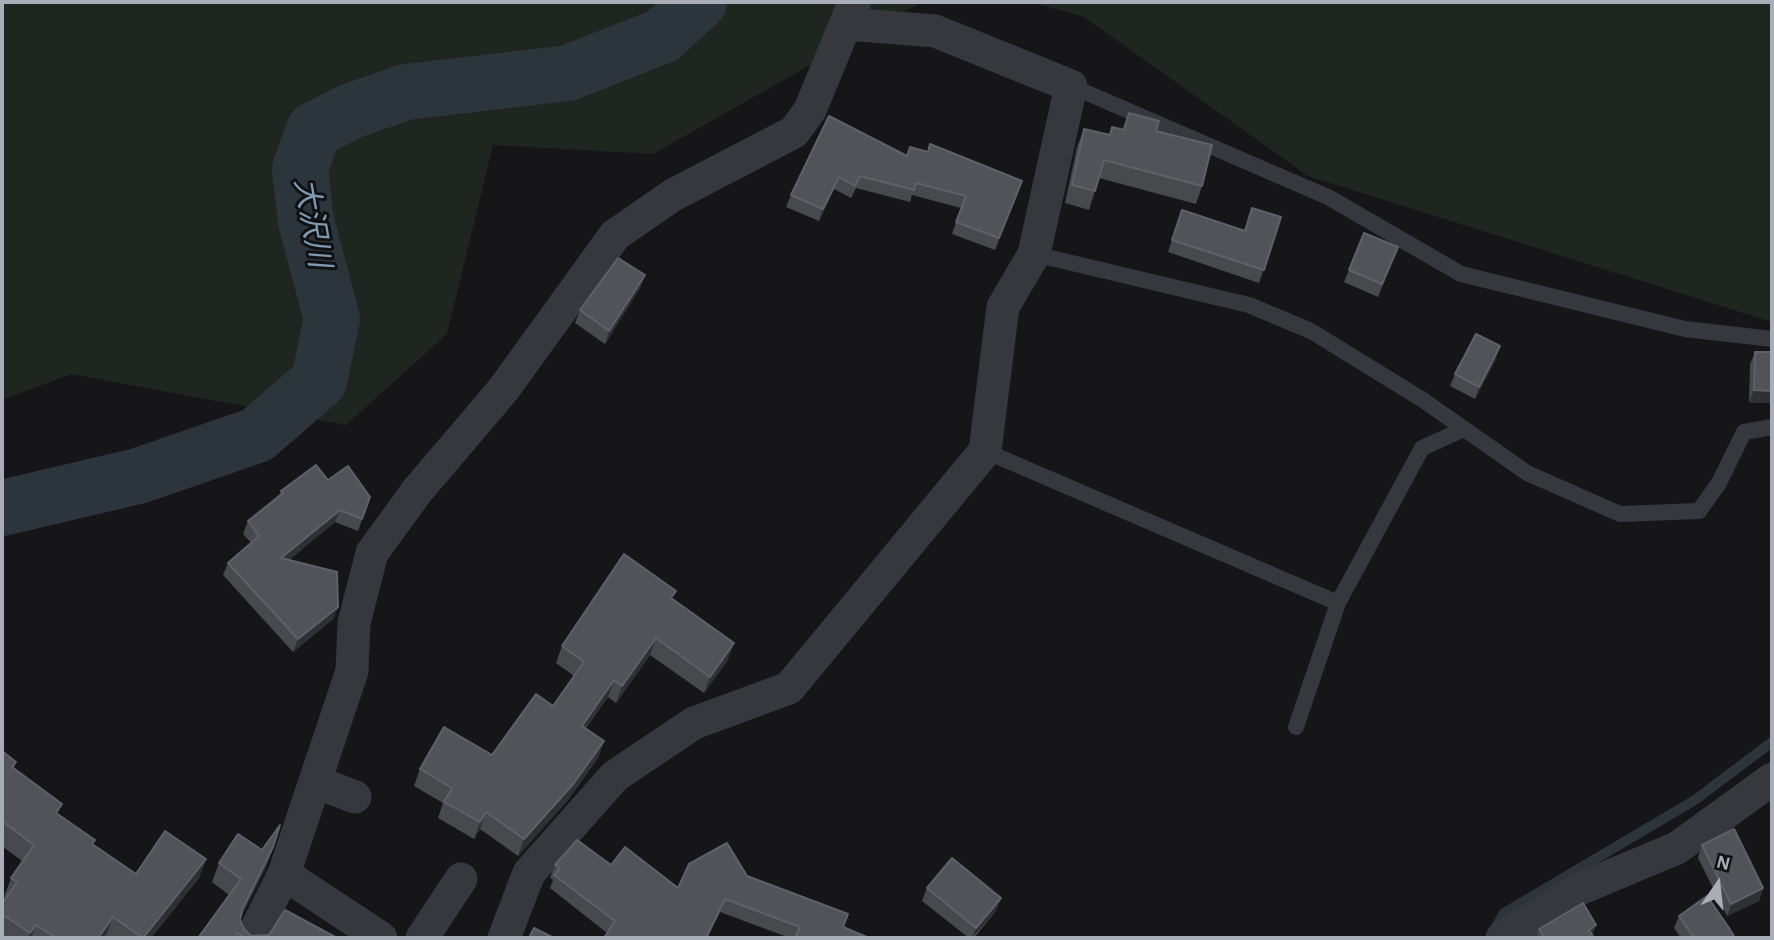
<!DOCTYPE html>
<meta charset="utf-8">
<style>
body{margin:0}
#map{position:relative;width:1774px;height:940px;overflow:hidden;background:#161618;font-family:"Alegreya Sans",sans-serif}
canvas{display:block}
.frame{position:absolute;inset:0;border:4px solid #a8adb8;pointer-events:none}
.north{position:absolute;left:1683px;top:849px;width:70px;height:70px;-webkit-text-stroke:5px #111113;paint-order:stroke;rotate:14deg;font-size:19px;font-weight:700;line-height:28px;text-align:center;color:#a8adb8}
.north::after{content:'';display:block;margin:auto;width:24px;height:32px;background:#a8adb8;clip-path:polygon(50% 0,100% 100%,50% 72%,0 100%)}
</style>
<div id="map">
<canvas width="1774" height="940"></canvas>
<div class="frame"></div>
<div class="north">N</div>
</div>
<script>
const ctx = document.querySelector('canvas').getContext('2d');
ctx.lineJoin = 'round';
function fill(path, color) { ctx.fillStyle = color; ctx.fill(path, 'evenodd'); }
function trace(path, color, width, dash) { ctx.strokeStyle = color; ctx.lineWidth = width; ctx.lineCap = dash ? 'butt' : 'round'; ctx.setLineDash(dash || []); ctx.stroke(path); }
function write(font, color, halo, rows, align = 'center') {
  ctx.font = font + ' "Alegreya Sans","Noto Sans JP",sans-serif'; ctx.lineWidth = 6; ctx.setLineDash([]); ctx.textBaseline = 'middle'; ctx.strokeStyle = halo; ctx.fillStyle = color; for (const [text, x, y, turn = 0] of rows) {
    ctx.save(); ctx.translate(x, y); ctx.rotate((+turn || 0) * Math.PI / 180); ctx.textAlign = isNaN(turn) ? turn : align; if (halo) ctx.strokeText(text, 0, 0); ctx.fillText(text, 0, 0); ctx.restore();
  }
}
const green = new Path2D(`
 M2,2H922L653,154L493,145L447,334L346,425L71,374L2,400Z
 M1032,2H1772V322L1308,176L1084,17Z`);
const stream = new Path2D(`
 M1494,930L1504,913L1695,800L1772,742`);
const river = new Path2D(`
 M2,508L138,476L257,435L319,381L332,319L306,221L300,169L314,130L351,111L406,92L568,73L662,36L699,2`);
const lane = new Path2D(`
 M1071,86L1328,197L1461,274L1685,329L1772,339
 M1034,254L1249,305L1311,331L1423,400L1527,473L1620,514L1699,511L1719,483L1744,432L1772,427
 M985,451L1338,603L1422,448L1464,429
 M1296,727L1338,603`);
const street = new Path2D(`
 M316,782L355,797
 M284,874L381,938
 M252,938L284,874L352,671L354,623L372,553L417,491L503,390L615,235L673,195L794,132L810,110L854,3
 M422,938L461,879
 M504,938L529,873L615,776L694,723L789,688L985,451L1003,307L1034,254L1071,86L935,31L846,24
 M1502,938L1579,889L1677,848L1772,779`);
const wall = new Path2D(`
 M1129,113L1156,131L1202,186L1196,204L1099,178L1089,210L1065,203L1077,147L1084,129L1109,135L1112,127L1122,130Z
 M829,116L907,156L910,147L1022,181L995,250L952,234L961,208L912,195L910,202L856,188L851,198L834,189L819,221L786,207L791,195Z
 M1182,210L1244,231L1281,217L1259,283L1168,252Z
 M1398,247L1378,297L1344,282L1349,270Z
 M645,275L640,288L605,344L575,323L580,310Z
 M1755,352H1772L1749,403L1750,364Z
 M1496,359L1475,399L1450,386L1455,374Z
 M328,480L370,497L358,531L335,522L289,560L338,607L333,619L293,652L223,575L228,563L251,543L243,534L248,521L279,496L281,491Z
 M673,600L728,660L704,693L650,655L616,703L608,697L586,728L604,741L598,758L568,800L518,856L480,829L474,839L438,818L443,803L414,786L420,769L492,755L553,706L574,676L556,663L562,646Z
 M2,751L16,762L14,768L58,815L94,845L136,874L206,859L199,878L151,938H108L106,937L105,938H2V904L5,899L4,897L11,878L22,861L2,846Z
 M1702,845L1763,888L1759,901L1727,916L1698,858Z
 M273,847L266,867L240,918L244,929L251,936L337,938H198L229,895L212,882L219,863Z
 M555,865H611L678,888L747,876L844,927L869,938H790L720,912L707,938H604L607,933L550,888L553,880L550,878Z
 M927,888L996,911L974,938H969L922,901Z
 M1679,916L1735,938H1681L1674,928Z
 M1539,929L1592,936L1594,938H1536Z`);
const shadedWall = new Path2D(`
 M839,177L834,189L819,221L823,209Z
 M645,275L640,288L605,344L609,331Z
 M1500,346L1496,359L1475,399L1479,387Z
 M1754,390L1772,391V403H1749Z
 M340,510L335,522L277,570L281,558Z
 M338,607L333,619L293,652L298,639Z
 M656,638L650,655L616,703L622,686Z
 M734,643L728,660L704,693L710,677Z
 M614,680L608,697L575,742L582,726Z
 M604,741L598,758L568,800L518,856L524,839Z
 M486,812L480,829L474,839L480,822Z
 M273,847L266,867L235,930L242,910Z
 M206,859L199,878L151,938H143Z
 M1763,888L1759,901L1727,916L1731,904Z
 M1001,898L996,911L972,938L976,928Z
 M725,899L720,912L707,938H706Z
 M113,917L105,938H98Z
 M36,925L31,938H28L30,933Z
 M1596,925L1592,938L1589,930Z`);
const building = new Path2D(`
 M1129,113L1159,121L1156,131L1212,145L1202,186L1104,160L1095,191L1072,185L1084,129L1110,135L1112,127L1124,130Z
 M829,116L907,156L910,147L928,152L930,144L1022,181L999,238L956,222L966,196L916,183L914,190L860,176L855,186L839,177L823,209L791,195Z
 M1252,208L1281,217L1264,270L1172,240L1182,210L1245,231Z
 M1364,233L1398,247L1382,284L1349,270Z
 M618,258L645,275L609,331L580,310Z
 M1476,334L1500,346L1479,387L1455,374Z
 M1755,352H1772V391L1754,390Z
 M316,465L328,480L348,466L370,497L362,519L340,510L281,558L337,572L338,607L298,639L228,563L259,536L248,521L283,493L281,491Z
 M624,554L676,591L671,598L734,643L710,677L656,638L622,686L614,680L582,726L604,741L574,783L524,839L486,812L480,822L444,802L452,788L420,769L444,727L492,755L536,694L553,706L584,662L562,646Z
 M2,751L16,762L12,767L62,804L56,813L95,840L92,844L136,874L165,831L206,859L143,938L113,917L98,938H56L36,925L30,933L2,914V904L17,882L11,878L34,845L2,821Z
 M280,825L273,847L242,910L240,920L244,929L251,936L269,935L285,910L337,938H247L237,933L234,938H198L241,879L219,863L238,834L262,850Z
 M1734,829L1763,888L1731,904L1702,845Z
 M577,840L611,865L625,847L678,888L689,864L727,843L747,876L848,914L843,927L869,938H795L800,927L725,899L706,938H604L615,921L554,875L560,868L555,865Z
 M952,858L1001,898L976,928L927,888Z
 M1707,896L1729,928L1735,938H1694L1679,916Z
 M1583,903L1596,925L1589,930L1594,938H1545L1539,929Z
 M534,928L554,938H529Z`);
const waterNames = [
 ["大沢川",312,223,80]
];
fill(green, '#1e261f');
trace(stream, '#2c353c', 10);
trace(river, '#2c353c', 56);
trace(lane, '#37383d', 16);
trace(street, '#37383d', 33);
fill(wall, '#47494d');
fill(shadedWall, '#2f3033');
fill(building, '#525359');
trace(building, '#5f6168', 2);
write('italic 30px', '#7f9bb3', '#111113', waterNames);
</script>
